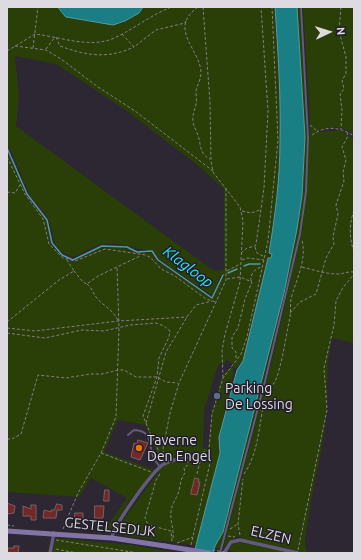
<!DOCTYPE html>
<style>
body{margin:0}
#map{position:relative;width:361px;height:560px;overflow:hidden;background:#2c2733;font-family:Ubuntu,sans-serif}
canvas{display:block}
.frame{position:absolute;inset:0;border:8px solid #dddae2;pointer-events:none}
.north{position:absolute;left:309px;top:12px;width:40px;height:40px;-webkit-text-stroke:3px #221e29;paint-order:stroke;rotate:86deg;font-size:11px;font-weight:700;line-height:16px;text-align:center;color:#dddae2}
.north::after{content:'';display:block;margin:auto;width:14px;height:18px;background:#dddae2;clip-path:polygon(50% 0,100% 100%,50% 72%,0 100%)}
</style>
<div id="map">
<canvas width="361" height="560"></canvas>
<div class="frame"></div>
<div class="north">N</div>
</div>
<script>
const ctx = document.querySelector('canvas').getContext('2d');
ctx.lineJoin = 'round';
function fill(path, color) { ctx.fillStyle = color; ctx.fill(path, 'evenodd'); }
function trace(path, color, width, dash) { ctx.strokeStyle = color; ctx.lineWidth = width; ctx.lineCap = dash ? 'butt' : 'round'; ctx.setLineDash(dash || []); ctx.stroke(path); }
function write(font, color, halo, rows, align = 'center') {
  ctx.font = font + ' Ubuntu,sans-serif'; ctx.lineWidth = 3; ctx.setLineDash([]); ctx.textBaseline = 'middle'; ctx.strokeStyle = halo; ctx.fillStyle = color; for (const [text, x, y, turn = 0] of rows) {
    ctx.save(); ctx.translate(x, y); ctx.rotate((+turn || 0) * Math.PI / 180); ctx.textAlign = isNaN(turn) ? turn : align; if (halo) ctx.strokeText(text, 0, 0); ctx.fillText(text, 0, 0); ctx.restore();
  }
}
const green = new Path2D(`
 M7,7H58L66,17L80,20L121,24L139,13L143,7H275C278,52 281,96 280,141C280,179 275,216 269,253L272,254L271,258H268L243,361L235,369L231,362L226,360L224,365L219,363L204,410L203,448H208L212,412L222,377L224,373L232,367L234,371L219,437L220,453L196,545L125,536L121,532V523L163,466L145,425L118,420L104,452L155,470L130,500L111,529H105L127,498L91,478L79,497L7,492V153L12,160L27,197L46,220L51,245L62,257L73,262C82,257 92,250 102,248C117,244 136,253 152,253L157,261L213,299L222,275L220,276L212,296L160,260L153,251C138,250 117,241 102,244C93,246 82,253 73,257C50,248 56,241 49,221C45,211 34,203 29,193C21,177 17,160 7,145ZM15,56L56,64L124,109L191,160L224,189V269L217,271L210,268L16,126L19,96Z
 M297,7H300L307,142L304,198L300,234L221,549L214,548L223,532L284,293L297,229L302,196L305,137Z
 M303,7H354V135C341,126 334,126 319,130L318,132L340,130L354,139V343L332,338C325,364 329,390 326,417C323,450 314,481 309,514C307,526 303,541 307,553H300L296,550L242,539L241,535L230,540L223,549L271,364L302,232L307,185L310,123Z
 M56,538L132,545L178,553H52Z
 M238,542L292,553H243L228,550L234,543Z`);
const water = new Path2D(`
 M58,7H143L139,13L125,21L113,25L66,17Z
 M275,7H297L305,137L302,196L297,229L284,293L223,532L215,546L213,553H194L220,453L219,437L237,370L243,361L268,258H271L272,254L269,253C275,216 280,179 280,141C281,96 278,52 275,7Z`);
const stream = new Path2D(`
 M7,148L27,194L47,220L52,243L62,255L73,260L102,246L127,247L137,252L152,251L158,260L212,298L223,275
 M244,266L249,264H260
 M228,273L237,269`);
const building = new Path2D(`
 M138,440L148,443L140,460L131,457L134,443L137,444Z
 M195,478L199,479L198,482H200L197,495L191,494Z
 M105,490H109V501H104Z
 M7,503L15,506L14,513L7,514Z
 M57,504L62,505V510H57L56,518H43L44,510L51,512V510H54Z
 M31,505H36V520H31V516H23V506L31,509Z
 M95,506H104L103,518H95Z
 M75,513H83V522H77L78,519H75Z
 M14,546H19L18,553H7L8,548H14Z`);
const path = new Path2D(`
 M198,7C167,29 201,50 201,73C201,80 197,85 196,91C196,95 197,100 196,104C195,110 192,114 193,122C194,128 198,133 199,139C201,148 201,155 210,159
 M203,7L210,102L211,160L213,172L240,207L243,221L240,282L225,334L222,351L223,378
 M341,7L339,31L346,57V74L342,80L344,89L340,94L342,110L341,129
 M122,34L134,47L156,30L185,23L186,21
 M56,37L60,46C87,56 108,59 134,47
 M15,46L46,50L61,59L98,87L135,111L213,171
 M33,48L38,7
 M46,49L55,37
 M7,51L35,34C60,37 88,48 112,39C133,30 150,15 172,7
 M310,125L317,131
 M312,135C326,125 340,127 354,136
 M7,157L25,194L43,219L49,244L63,258L75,261L105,249L146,255L151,258L161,269L175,276L206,299L216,302
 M7,192L15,193L20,185
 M354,210C349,225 349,237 354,252
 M242,211L251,213L260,210
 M255,247L257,253L265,257
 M241,253L247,248L255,246L256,244L264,188L268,111L261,7
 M242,260L247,258L264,260
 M302,267C314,270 326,274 338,274C344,274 348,271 354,272
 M74,271L83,282L87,284L98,276L140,256
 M227,271L240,264
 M227,279L240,277L252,282L245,299L238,328L232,337V348L236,352V359
 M251,281C250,274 255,268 262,267
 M87,284C92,288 93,293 96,297C103,306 114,310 118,321
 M290,313L300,302L316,294L326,258L334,244L333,237L338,214L336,205L344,181L343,172L346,160L342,147L348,136L347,132
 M7,322L59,280L74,271L67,260
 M7,328L35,331L118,321L187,317
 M7,333L45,338L82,330L104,331L130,325L156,323L164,326L170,331L169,337L159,358L157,377L143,416L151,435
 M146,423L166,352L187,317L196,305L212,301
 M153,438L163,461
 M7,439H12L21,434L38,375L66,378L90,374H102L118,370H124L136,377H157L166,382L178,383
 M101,453L151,472
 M193,456L208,450
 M164,459L163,449L170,413L179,383L226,280V188
 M160,474L156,480L145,518L146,521L149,525L171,531L172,542
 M197,474L202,453
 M244,474C259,452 259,423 265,398C268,390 274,385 277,377C283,358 286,336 290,317C291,311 290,305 291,299C296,279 307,261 302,240
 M7,525L14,526
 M63,529L78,493L101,453L116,417L119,328L117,266
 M230,529L238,524
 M240,535L238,524L243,479
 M228,536L235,537
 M173,538C174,529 170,521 171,512C171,505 177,498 179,491C180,486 181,477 185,473L184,468L188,465V461
 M56,540L138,553
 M177,543L193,537
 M191,545L210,463L209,449L212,414L223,378L241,354L247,337L268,241L278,140L272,7
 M56,549L77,553
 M298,550L327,410L324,368L334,325L336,301L342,289L354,274`);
const lane = new Path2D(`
 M128,435L134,430C153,431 148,443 153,456C154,460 157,463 160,467
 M220,553L265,381L300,234L306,191L308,138L301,7`);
const street = new Path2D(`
 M112,538C113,526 153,470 164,464C170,460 180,459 188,457
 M50,553L54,533
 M224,553L231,542L240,540L298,553`);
const secondary = new Path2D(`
 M7,531L112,538L165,546`);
const pathBridge = new Path2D(`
 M212,550L231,553`);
const secondaryBridge = new Path2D(`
 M165,546L209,553`);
const markers = [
 [217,396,4,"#5c6f8a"],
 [139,448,4,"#e8710a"]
];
const poiNames = [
 ["Parking",225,388],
 ["De Lossing",225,404],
 ["Taverne",147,440],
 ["Den Engel",147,456]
];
const streetNames = [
 ["GESTELSEDIJK",110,527,6],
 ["ELZEN",271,535,13]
];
const waterNames = [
 ["Klagloop",188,267,37]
];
fill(green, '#2a3e07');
fill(water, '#1a7f85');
trace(water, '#549aa1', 1);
trace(stream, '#549aa1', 1.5);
fill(building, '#732726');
trace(building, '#746361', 1);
trace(path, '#827e88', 1, [3, 2]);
trace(lane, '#625b79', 2);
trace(street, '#625b79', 3.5);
trace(secondary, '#8275a5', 5);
trace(pathBridge, '#827e88', 1, [3, 2]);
trace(secondaryBridge, '#8275a5', 5);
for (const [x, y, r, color] of markers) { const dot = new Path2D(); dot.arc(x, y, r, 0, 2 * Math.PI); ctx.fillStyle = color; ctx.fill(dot); trace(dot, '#221e29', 1.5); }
write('14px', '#dddae2', '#221e29', poiNames, 'left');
write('14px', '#dddae2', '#221e29', streetNames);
write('italic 15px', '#2be7f2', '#221e29', waterNames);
</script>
